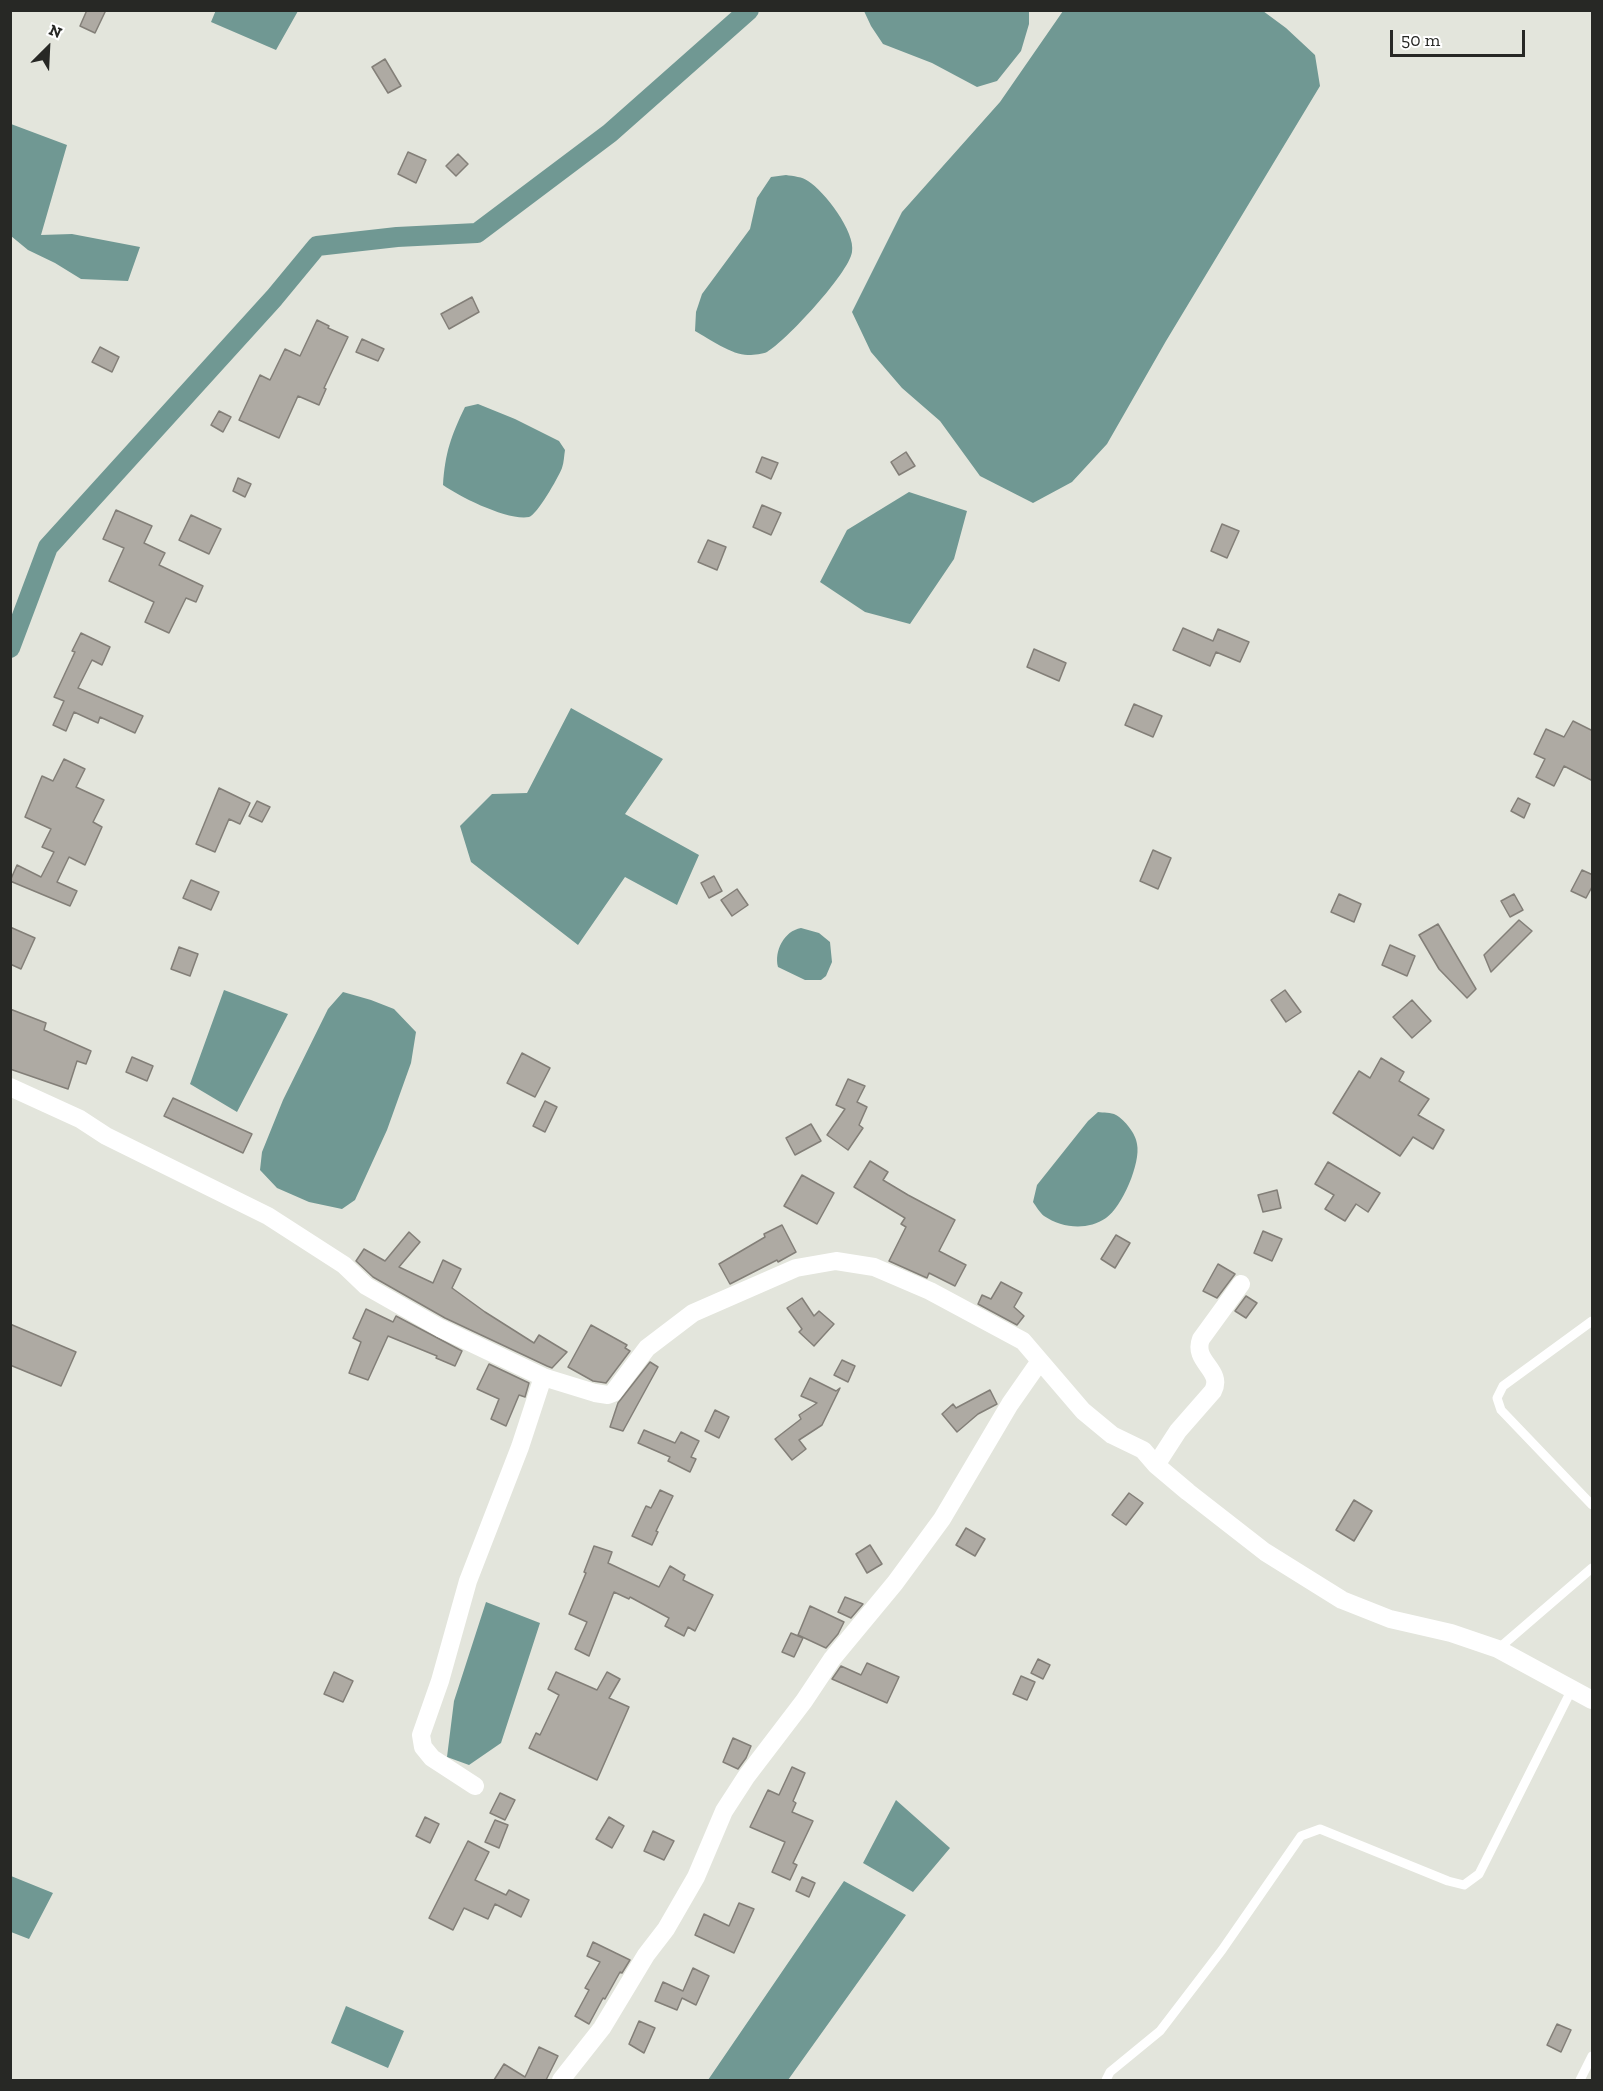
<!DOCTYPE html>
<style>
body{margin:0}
#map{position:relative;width:1603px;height:2091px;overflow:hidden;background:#e3e5dc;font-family:"Zilla Slab",serif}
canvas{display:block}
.frame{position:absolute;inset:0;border:12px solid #272825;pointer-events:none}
.north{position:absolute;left:18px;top:18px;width:60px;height:60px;-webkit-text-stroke:4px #fff;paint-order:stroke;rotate:24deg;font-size:16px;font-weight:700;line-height:24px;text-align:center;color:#272825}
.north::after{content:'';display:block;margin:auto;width:21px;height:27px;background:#272825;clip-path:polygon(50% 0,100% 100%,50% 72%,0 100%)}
.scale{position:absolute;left:1390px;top:30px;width:135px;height:27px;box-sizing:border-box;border:3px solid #272825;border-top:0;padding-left:8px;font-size:18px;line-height:21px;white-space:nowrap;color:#272825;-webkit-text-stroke:4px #fff;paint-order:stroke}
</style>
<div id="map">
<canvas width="1603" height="2091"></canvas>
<div class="frame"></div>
<div class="north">N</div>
<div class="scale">50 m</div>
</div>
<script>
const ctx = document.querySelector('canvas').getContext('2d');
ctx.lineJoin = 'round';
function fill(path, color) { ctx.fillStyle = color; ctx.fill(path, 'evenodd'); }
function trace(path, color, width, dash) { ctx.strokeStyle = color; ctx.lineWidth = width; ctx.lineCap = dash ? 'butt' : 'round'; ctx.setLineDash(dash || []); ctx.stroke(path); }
const water = new Path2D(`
 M216,10H298V11L276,50L211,22Z
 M864,11H1029V24L1021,51L997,81L977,87L932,63L883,44L871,26Z
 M1063,11H1263L1286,28L1315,55L1320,86L1166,341L1107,444L1072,482L1033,503L980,476L940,421L902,388L871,352L852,312L902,212L1000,102Z
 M11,124L67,145L41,235L72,234L140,247L128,281L81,279L55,263L28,250L11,236Z
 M786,175C793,176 803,177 808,181C824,191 856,232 852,252C849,273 786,341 767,352C763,354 754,355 749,355C734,356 709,339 695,331L696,312L702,294L750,229L757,198L771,177Z
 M478,404L515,419L559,441L565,450C564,456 564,462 562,468C558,478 537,515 529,517C508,521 460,497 443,485C445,453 451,436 465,407Z
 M909,492L967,511L954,559L910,624L865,612L820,582L847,530Z
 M571,708L663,759L625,814L699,855L677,905L625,877L578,945L471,862L460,826L492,794L527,793Z
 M801,928L819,933L830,942L832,962L826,976L821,980H805L778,967C774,951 784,931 801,928Z
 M224,990L288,1014L237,1112L190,1084Z
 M343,992L371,1000L394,1009L416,1032L411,1063L387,1130L355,1200L342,1209L309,1202L277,1188L260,1170L262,1152L283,1100L328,1009Z
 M1098,1112C1103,1113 1111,1112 1116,1115C1125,1120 1136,1134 1137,1144C1141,1163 1122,1207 1106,1218C1087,1231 1062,1228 1044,1216C1040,1213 1036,1206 1033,1202L1037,1185L1088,1121Z
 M486,1602L540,1623L501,1743L469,1765L447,1757L454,1701Z
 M896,1800L950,1848L913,1892L863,1863Z
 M11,1876L53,1893L29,1939L11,1932Z
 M844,1881L906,1915L788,2080H708Z
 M346,2006L404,2031L388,2068L331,2043Z`);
const canal = new Path2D(`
 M10,648L48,547L274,298L317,246L397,237L477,233L610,133L749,10`);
const building = new Path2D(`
 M87,10H106L95,33L80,26Z
 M385,59L401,86L388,93L372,67Z
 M408,152L426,160L416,183L398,174Z
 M458,154L468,164L456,176L446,166Z
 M472,297L479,312L449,329L441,314Z
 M317,320L329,326L328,328L348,337L324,388L326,389L319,405L298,396L279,438L239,420L260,375L270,380L285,349L300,356Z
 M362,339L384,349L378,361L356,352Z
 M100,347L119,357L112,372L92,362Z
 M219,411L231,417L223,432L211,425Z
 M906,452L915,466L899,475L891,462Z
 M762,457L778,463L771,479L756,472Z
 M238,478L251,484L245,497L233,491Z
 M762,505L781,513L771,535L753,527Z
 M116,510L152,526L144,543L165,553L159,565L203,586L196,602L186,598L169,633L145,622L154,602L109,581L124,548L103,539Z
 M191,515L221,529L209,554L179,540Z
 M1222,524L1239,531L1227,558L1211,551Z
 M708,540L726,547L717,570L698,562Z
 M1183,628L1213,641L1218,629L1249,642L1240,662L1216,652L1210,666L1173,650Z
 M81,633L110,647L102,665L92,660L78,688L143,716L135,733L100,717L98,723L74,712L66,731L53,725L64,701L54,697L75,652L72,651Z
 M1034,649L1066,663L1059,681L1027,667Z
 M1134,704L1162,716L1153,737L1125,725Z
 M1573,721L1593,731V781L1564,766L1554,786L1536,777L1545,759L1534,754L1546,729L1564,737Z
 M64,759L85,769L76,787L104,800L93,822L102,827L85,865L69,857L57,882L77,891L70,906L10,881L17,865L41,877L54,852L42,847L51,829L25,817L42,776L53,781Z
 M219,788L250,803L240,824L229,819L215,852L196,844Z
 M1518,798L1530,804L1524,818L1511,811Z
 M257,801L270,807L262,822L249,816Z
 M1153,850L1171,858L1158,889L1140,881Z
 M1582,870L1593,875V885L1586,898L1571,891Z
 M714,876L722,891L709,898L701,883Z
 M191,880L219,892L211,910L183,898Z
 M737,889L748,905L732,916L721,900Z
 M1339,894L1361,904L1354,922L1331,912Z
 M1514,894L1523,910L1510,917L1501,901Z
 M1519,920L1532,931L1491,972L1484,955Z
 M1438,924L1476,989L1467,998L1439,969L1419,935Z
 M10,927L35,938L21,969L10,964Z
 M1390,945L1415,956L1407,976L1382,965Z
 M179,947L198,954L190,976L171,969Z
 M1285,990L1301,1012L1286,1022L1271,1000Z
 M1412,1000L1431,1021L1412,1038L1393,1017Z
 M10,1009L46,1023L44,1030L91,1051L86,1064L77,1061L68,1089L10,1069Z
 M522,1053L550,1068L535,1097L507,1083Z
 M132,1057L153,1066L147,1081L126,1072Z
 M1381,1058L1404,1072L1399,1081L1429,1099L1418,1115L1444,1130L1433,1149L1413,1137L1400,1156L1333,1113L1359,1071L1370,1078Z
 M848,1079L865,1086L857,1102L867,1107L859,1125L863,1128L848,1150L827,1135L845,1109L836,1105Z
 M173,1098L252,1134L243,1153L164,1116Z
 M545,1101L557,1107L545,1132L533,1126Z
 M811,1124L821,1141L795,1155L786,1138Z
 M870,1161L888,1172L883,1180L908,1195L955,1220L939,1251L966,1265L955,1286L929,1273L927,1278L889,1261L906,1227L901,1224L905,1218L854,1187Z
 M1328,1162L1380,1193L1368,1212L1356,1204L1345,1221L1325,1209L1334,1195L1315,1184Z
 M802,1175L834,1193L817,1224L784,1206Z
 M1277,1190L1281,1208L1263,1212L1258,1195Z
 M782,1225L796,1252L778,1262L777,1260L730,1284L719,1264L765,1237L764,1234Z
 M1263,1231L1282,1239L1272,1261L1254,1253Z
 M409,1232L420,1242L399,1267L433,1283L443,1260L461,1269L452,1288L485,1312L534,1343L539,1335L567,1352L552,1368L547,1366L445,1318L373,1277L356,1261L364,1249L385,1261Z
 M1116,1235L1130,1243L1115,1268L1101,1259Z
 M1218,1264L1235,1274L1217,1298L1203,1291Z
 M1001,1282L1022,1293L1014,1307L1024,1316L1017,1325L978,1304L982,1295L991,1299Z
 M1246,1296L1257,1303L1246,1318L1235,1311Z
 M802,1298L814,1316L819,1311L834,1324L814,1346L799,1332L802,1329L787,1308Z
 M366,1309L393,1322L396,1316L462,1351L455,1366L436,1358L437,1356L388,1336L368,1380L349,1373L361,1342L353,1338Z
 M10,1324L76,1352L61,1386L10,1365Z
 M591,1325L627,1345L625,1348L630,1351L606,1383L593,1381L568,1367Z
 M842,1360L855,1366L848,1382L834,1375Z
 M650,1362L658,1367L623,1431L610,1427L618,1403Z
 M489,1364L529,1383L525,1397L519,1395L506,1426L491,1419L499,1399L477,1389Z
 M810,1378L836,1391L840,1388L822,1425L799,1440L806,1449L792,1460L775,1439L801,1419L799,1415L817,1403L801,1396Z
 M990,1390L997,1404L978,1414L957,1432L942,1414L953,1404L956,1408Z
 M715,1410L729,1417L719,1438L705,1431Z
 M644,1430L675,1443L681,1432L699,1441L691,1457L696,1459L690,1472L668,1461L670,1457L638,1443Z
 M660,1490L673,1496L656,1531L658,1532L652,1545L632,1536L646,1506L651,1508Z
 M1129,1493L1143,1503L1126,1525L1112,1515Z
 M1354,1500L1372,1511L1354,1541L1336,1530Z
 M966,1528L985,1539L975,1556L956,1545Z
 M870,1545L882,1564L867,1573L856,1554Z
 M594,1546L612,1552L608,1563L659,1587L670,1566L685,1575L683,1580L713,1595L695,1631L688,1627L684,1636L665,1626L669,1618L630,1597L629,1599L614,1592L589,1656L575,1649L587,1622L569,1614L586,1573L584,1572Z
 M845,1597L863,1604L851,1618L838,1612Z
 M810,1606L844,1622L838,1634L826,1648L798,1635Z
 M791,1633L803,1638L794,1657L782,1652Z
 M1038,1659L1050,1665L1043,1679L1031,1673Z
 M867,1663L899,1677L887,1703L832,1679L841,1666L861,1675Z
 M334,1672L353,1681L343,1702L324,1694Z
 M556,1672L597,1690L607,1672L620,1679L609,1698L629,1707L597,1780L529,1748L536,1733L540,1735L559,1695L548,1689Z
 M1021,1676L1035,1682L1027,1700L1013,1694Z
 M733,1738L751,1746L746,1758L738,1769L723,1762Z
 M792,1767L805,1773L793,1801L796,1803L792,1812L813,1821L793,1863L797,1865L790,1880L772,1872L785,1842L750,1827L768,1790L779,1795Z
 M500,1793L515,1800L505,1820L490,1813Z
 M425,1817L439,1824L430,1843L416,1836Z
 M609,1817L624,1826L612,1848L596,1839Z
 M495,1820L508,1825L499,1848L485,1842Z
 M653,1831L674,1841L664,1860L644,1851Z
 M468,1841L489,1852L475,1880L506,1895L509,1890L529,1900L521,1917L495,1904L488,1919L464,1908L453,1930L429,1918Z
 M802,1877L815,1883L809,1897L796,1891Z
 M739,1903L754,1909L734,1953L695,1935L704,1914L729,1926Z
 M593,1942L630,1960L622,1973L620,1972L605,1999L603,1998L589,2024L575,2016L589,1990L585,1988L600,1962L587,1956Z
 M693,1968L709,1976L696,2005L682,1998L677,2010L655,2001L663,1982L683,1991Z
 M639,2021L655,2028L644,2053L629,2044Z
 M1557,2024L1571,2030L1561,2052L1547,2045Z
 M539,2047L558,2056L546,2080H494L504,2064L525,2077Z`);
const lane = new Path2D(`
 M1592,1321L1503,1386L1497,1398L1501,1410L1592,1505
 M1498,1649L1592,1568
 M1106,2080L1110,2072L1160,2031L1222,1950L1301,1836L1320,1829L1448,1881L1464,1885L1479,1874L1572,1689
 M1580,2080L1592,2056`);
const street = new Path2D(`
 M10,1087L80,1119L106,1136L268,1216L344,1265L366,1286L440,1328L543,1377L595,1393L608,1395L613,1393L647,1348L693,1313L796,1268L836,1261L874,1267L930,1291L1023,1341L1083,1411L1112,1435L1143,1450L1156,1465L1188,1492L1265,1552L1342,1600L1390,1619L1451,1633L1498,1649L1592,1700
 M1156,1465L1178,1431L1213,1391C1224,1370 1192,1362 1201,1339L1241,1284
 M475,1786L432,1758L423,1747L421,1735L440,1681L468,1581L520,1447L543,1377
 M561,2080L602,2028L646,1955L666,1929L696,1877L724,1811L746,1777L804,1701L832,1659L895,1583L942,1519L1010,1404L1040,1361`);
fill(water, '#709893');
trace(canal, '#709893', 20);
fill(building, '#aeaaa3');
trace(building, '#837f78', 1.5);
trace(lane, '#fff', 9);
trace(street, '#fff', 18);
</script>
